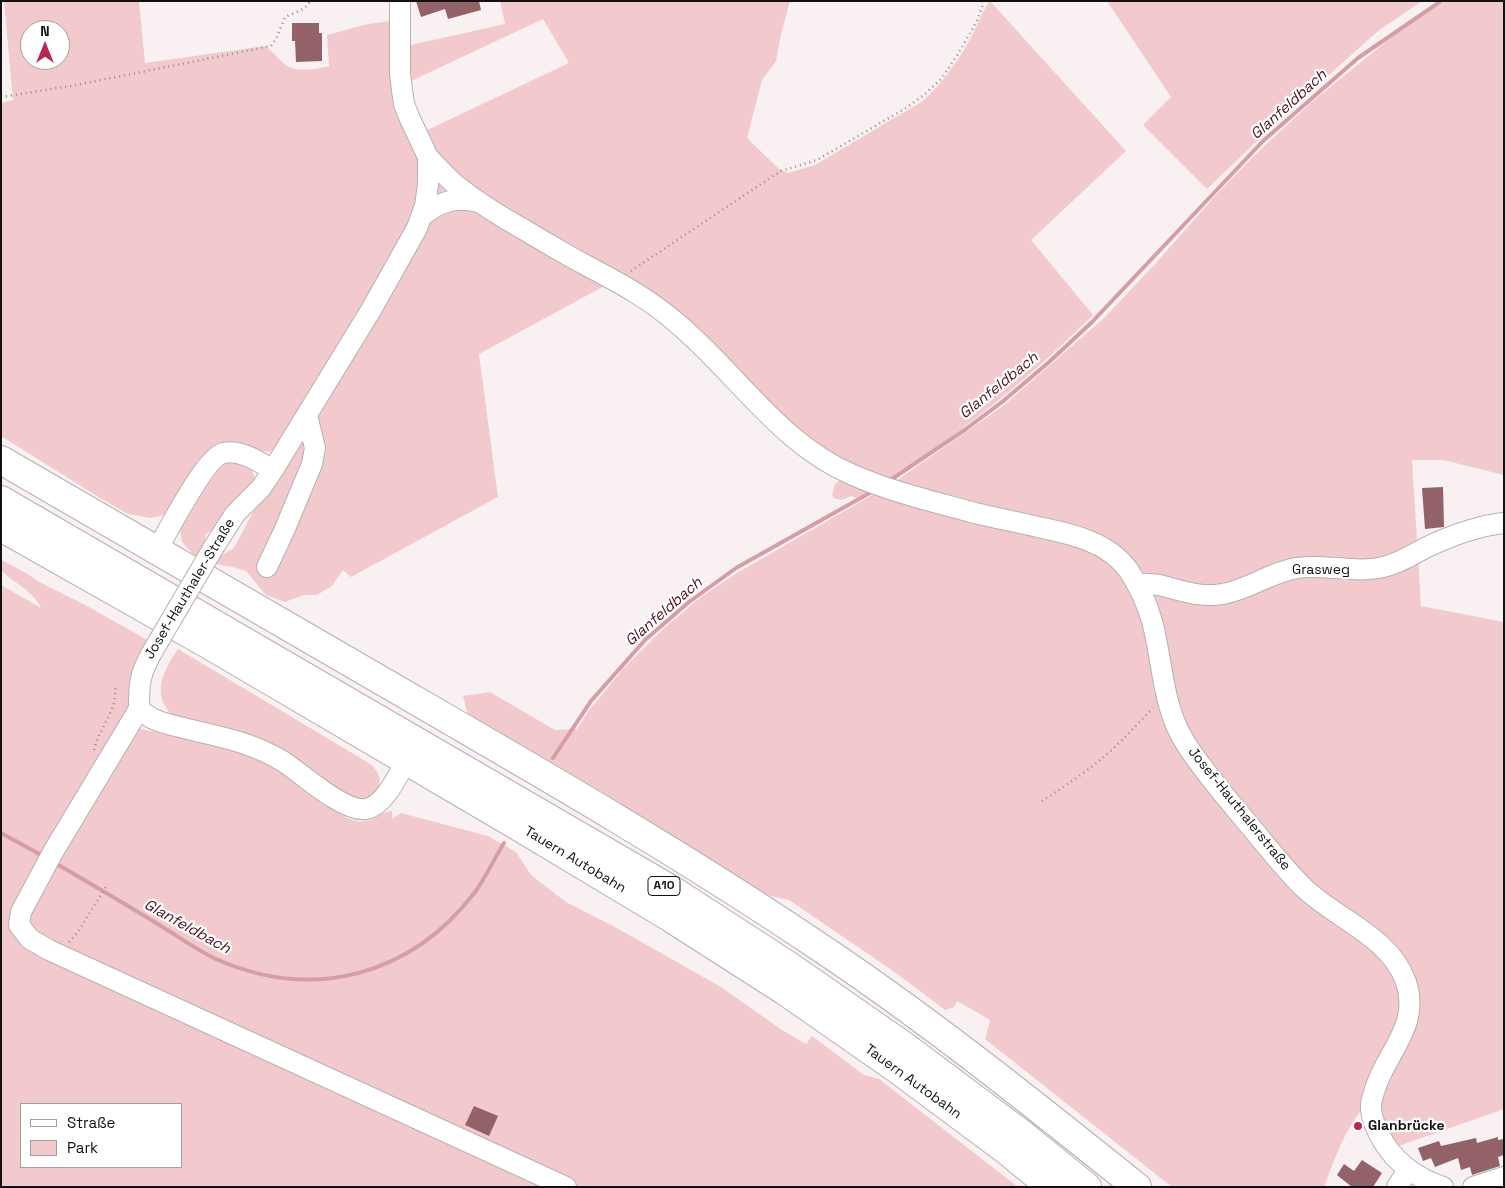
<!DOCTYPE html>
<meta charset="utf-8">
<style>
body{margin:0}
#map{position:relative;width:1505px;height:1188px;overflow:hidden;background:#f8f0f1;font-family:"Space Grotesk",sans-serif}
canvas{display:block}
.frame{position:absolute;inset:0;border:2px solid #131011;pointer-events:none}
.legend{position:absolute;left:20px;top:1103px;width:162px;height:65px;box-sizing:border-box;background:#fff;border:1px solid #a19fa0;margin:0;padding:6px 9px;list-style:none;font-size:15px;color:#131011}
.legend li{display:flex;align-items:center;gap:10px;height:25px}
.legend b{width:25px;border:1px solid #a19fa0}
.north{position:absolute;left:20px;top:20px;width:50px;height:50px;box-sizing:border-box;background:#fff;border:1px solid #a19fa0;border-radius:50%;rotate:0deg;font-size:14px;font-weight:700;line-height:20px;text-align:center;color:#131011}
.north::after{content:'';display:block;margin:auto;width:18px;height:22px;background:#b8284f;clip-path:polygon(50% 0,100% 100%,50% 72%,0 100%)}
</style>
<div id="map">
<canvas width="1505" height="1188"></canvas>
<div class="frame"></div>
<ul class="legend">
<li><b style="height:6px;background:#fff"></b>Straße</li>
<li><b style="height:14px;background:#f2cace"></b>Park</li>
</ul>
<div class="north">N</div>
</div>
<script>
const ctx = document.querySelector('canvas').getContext('2d');
ctx.lineJoin = 'round';
function fill(path, color) { ctx.fillStyle = color; ctx.fill(path, 'evenodd'); }
function trace(path, color, width, dash) { ctx.strokeStyle = color; ctx.lineWidth = width; ctx.lineCap = dash ? 'butt' : 'round'; ctx.setLineDash(dash || []); ctx.stroke(path); }
function write(font, color, halo, rows, align = 'center') {
  ctx.font = font + ' "Space Grotesk",sans-serif'; ctx.lineWidth = 4.5; ctx.setLineDash([]); ctx.textBaseline = 'middle'; ctx.strokeStyle = halo; ctx.fillStyle = color; for (const [text, x, y, turn = 0] of rows) {
    ctx.save(); ctx.translate(x, y); ctx.rotate((+turn || 0) * Math.PI / 180); ctx.textAlign = isNaN(turn) ? turn : align; if (halo) ctx.strokeText(text, 0, 0); ctx.fillText(text, 0, 0); ctx.restore();
  }
}
const green = new Path2D(`
 M4,1H139L145,63L265,46C272,51 283,64 289,67C300,72 319,69 329,66L327,35L368,24L406,19V46L505,24L500,1H790L781,34L776,61L762,80L747,138L779,169L788,173L815,165L923,101C942,83 958,62 970,39C977,27 982,11 990,1L1126,151L1031,240L1093,315C1037,370 980,419 914,462C895,475 877,488 856,498L852,496L841,500L834,498L832,495L835,484L840,480L841,477L810,458L790,441L754,406L713,363L668,321L634,299L608,284L479,354L498,497L351,577L343,570L332,586L317,595H304L285,602L266,595L246,571L233,567L209,563L194,555L182,542L180,530L182,521L184,514L213,468C226,455 243,454 252,471C254,475 256,478 255,482C252,496 237,498 230,506C225,512 223,520 217,526C214,529 209,532 205,535L207,549L218,557L234,548L261,497L276,478L282,464L295,444C282,448 267,455 253,450C250,449 247,446 243,445C233,442 217,445 209,451C195,462 181,494 172,510H168L165,514L160,516L150,518L128,514L100,498L1,436V103L13,100ZM543,19L569,63L421,133C414,116 409,101 407,83ZM30,30H60V60H30Z
 M1107,1H1422L1378,31L1282,117L1207,189L1143,125L1171,97Z
 M1445,1H1504V475L1443,460H1412L1421,606L1504,622V1109L1393,1148L1362,1109C1343,1134 1335,1158 1324,1187H1172L985,1039L990,1020L957,1001L954,1007L945,1010L896,973L789,900L766,895L631,811L468,716L463,696L490,692L555,730L577,729L590,709L623,669L663,629L701,597L737,573L893,483L1003,406L1103,319L1156,263L1215,196L1260,150L1312,102L1393,36Z
 M1,560L26,573L41,583L87,606L151,642L131,676L130,702L124,721L141,729L208,742L263,759L317,793L334,810L347,818L360,822L373,819L380,814L392,811V819L401,813L488,836L516,852L531,875L566,902L615,927L721,987L782,1030L806,1044L812,1036L864,1075L879,1079L1018,1187H1V585L41,608C32,589 15,585 1,570ZM21,1104H181V1167H21Z
 M178,649L372,765C382,777 381,781 376,796L356,801L174,717C150,695 163,671 178,649Z`);
const stream = new Path2D(`
 M889,481L966,429L1002,402L1048,363L1092,322L1263,141L1358,58L1441,1
 M553,758L591,701L645,640L689,602L736,568L875,490
 M1,833L43,856
 M53,862C90,883 125,904 161,926C179,937 197,950 216,959C313,1002 411,976 475,892C486,877 494,859 504,843`);
const building = new Path2D(`
 M416,1H479L481,10L448,19L445,9L421,17Z
 M292,23H319V33H322V61L296,62L295,41H292Z
 M1443,487L1444,527L1425,529L1422,488Z
 M474,1106L498,1116L489,1136L465,1125Z
 M1498,1137V1140L1504,1139V1155L1498,1157L1500,1166L1472,1175L1470,1167L1461,1170L1458,1158L1435,1167L1431,1158L1423,1161L1418,1148L1439,1141L1441,1146L1476,1138L1477,1143Z
 M1362,1160L1382,1173L1373,1187H1352L1337,1175L1344,1164L1354,1171Z`);
const path = new Path2D(`
 M1,97L71,86L271,46L276,39L285,17C294,13 306,10 310,1
 M631,271L770,178L781,171L817,160L906,108L924,95L942,78L958,54L977,21L983,4L982,1
 M94,750C98,729 118,711 115,687
 M1042,801C1068,784 1094,767 1117,745C1130,733 1141,720 1153,708
 M69,942L78,932L107,885`);
const minor = new Path2D(`
 M428,157C437,166 446,177 456,185C477,202 500,216 523,229C541,240 560,251 578,261C614,280 649,298 679,325C737,374 781,445 853,475C892,492 935,502 975,513C996,518 1017,522 1038,527C1071,534 1108,541 1129,571C1139,586 1147,604 1152,621C1163,662 1162,707 1186,744C1206,775 1231,803 1255,832C1270,850 1285,869 1302,886C1335,919 1389,935 1406,982C1420,1025 1389,1049 1376,1086C1374,1093 1370,1101 1371,1109C1372,1122 1379,1135 1386,1146C1400,1166 1419,1179 1443,1187
 M422,216C439,202 456,196 478,202
 M157,550C168,531 205,458 223,453C241,449 259,462 273,470
 M212,550L235,514L261,488L273,470L371,310L417,228L425,206L428,185V157L410,119L404,104L402,90L400,73V1
 M267,567L284,531L312,464L315,448L307,415
 M1136,583C1144,584 1151,584 1159,585C1180,590 1200,598 1222,594C1249,590 1270,572 1297,568C1326,563 1356,575 1387,566C1401,562 1412,555 1425,548C1450,536 1476,526 1504,523
 M151,654C139,676 139,685 139,709L53,852L21,912L19,925L30,939L49,950L566,1187
 M139,709L151,718L161,722C204,735 244,737 284,762C302,774 345,813 366,809C384,806 397,777 406,761
 M1397,1187L1408,1170
 M1473,1187L1504,1177`);
const highway = new Path2D(`
 M1,460C130,535 259,610 389,685C532,768 675,850 812,942C925,1017 1031,1102 1137,1187
 M1,500L672,890L789,966L904,1046L1019,1132L1087,1187
 M1,527L206,643L511,822L671,918L785,991L897,1069L1006,1150L1051,1187`);
const minorBridge = new Path2D(`
 M151,654L212,550`);
const markers = [
 [1358,1126,5,"#b8284f"]
];
const shields = [
 [664,886,32]
];
const shieldNames = [
 ["A10",664,886]
];
const streetNames = [
 ["Grasweg",1321,570],
 ["Josef-Hauthaler-Straße",190,589,-59],
 ["Josef-Hauthalerstraße",1239,809,51],
 ["Tauern Autobahn",575,860,31],
 ["Tauern Autobahn",913,1082,36]
];
const poiNames = [
 ["Glanbrücke",1368,1126]
];
const waterNames = [
 ["Glanfeldbach",1289,105,-42],
 ["Glanfeldbach",999,386,-39],
 ["Glanfeldbach",664,612,-41],
 ["Glanfeldbach",187,927,29]
];
fill(green, '#f2cace');
trace(stream, '#d59ea5', 4);
fill(building, '#936268');
trace(minor, '#b7afb0', 22);
trace(highway, '#b7afb0', 30);
trace(path, '#918c8d', 2.5, [1, 4]);
trace(minor, '#fff', 20);
trace(highway, '#fff', 28);
trace(minorBridge, '#b7afb0', 22, []);
trace(minorBridge, '#fff', 20);
for (const [x, y, r, color] of markers) { const dot = new Path2D(); dot.arc(x, y, r, 0, 2 * Math.PI); ctx.fillStyle = color; ctx.fill(dot); trace(dot, '#fff', 2); }
for (const [x, y, w] of shields) { const box = new Path2D(); box.roundRect(x - w / 2, y - 9.5, w, 19, 4); ctx.fillStyle = '#fff'; ctx.fill(box); trace(box, '#131011', 1); }
write('bold 12px', '#131011', null, shieldNames);
write('14px', '#131011', '#fff', streetNames);
write('bold 14px', '#131011', '#fff', poiNames, 'left');
write('italic 15px', '#4f0f1f', '#fff', waterNames);
</script>
